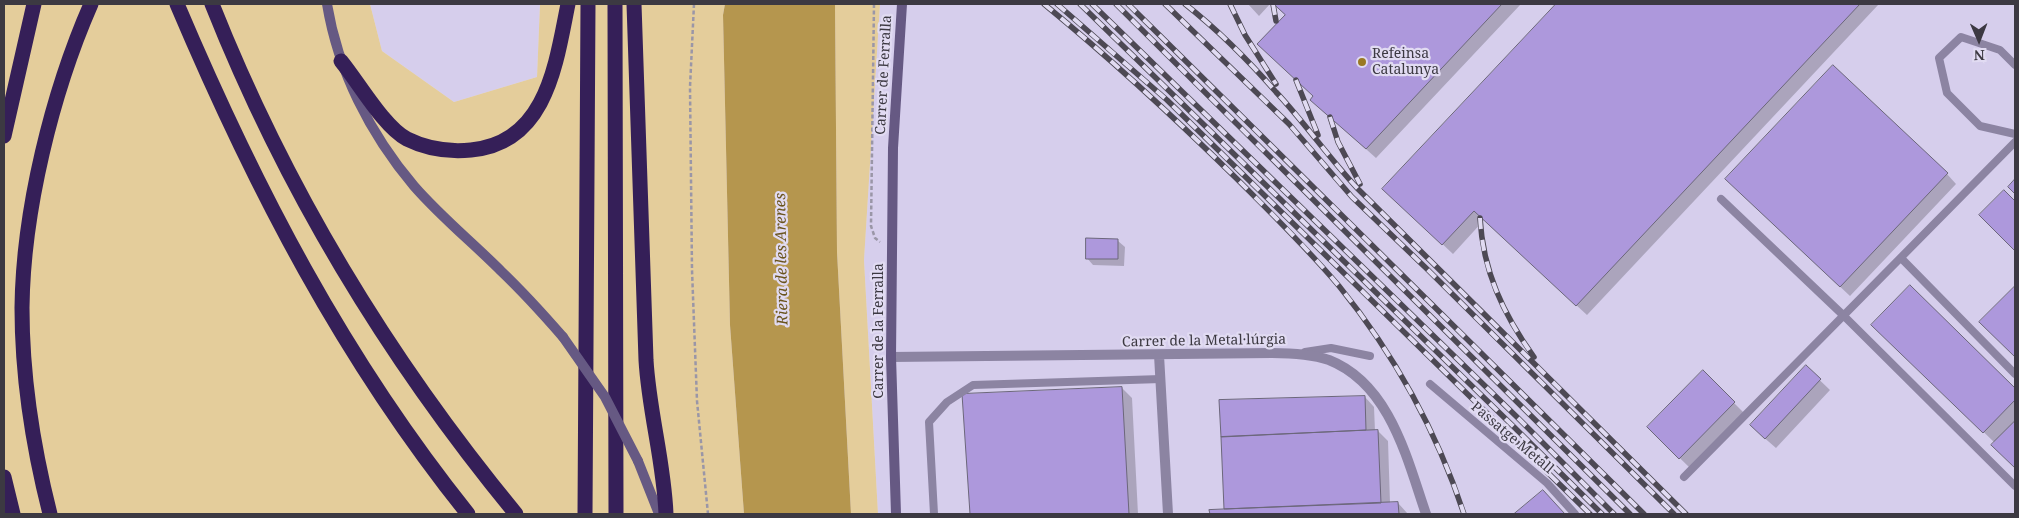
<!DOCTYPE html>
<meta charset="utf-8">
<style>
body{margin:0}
#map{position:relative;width:2019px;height:518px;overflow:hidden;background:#e1dbf2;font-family:"Noto Serif",serif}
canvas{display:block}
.frame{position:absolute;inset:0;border:5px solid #3c3942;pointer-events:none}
.north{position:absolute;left:1954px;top:15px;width:50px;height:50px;-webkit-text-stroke:4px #e1dbf2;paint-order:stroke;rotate:179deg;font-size:14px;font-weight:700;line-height:20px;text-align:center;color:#3c3942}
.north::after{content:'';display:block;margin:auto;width:18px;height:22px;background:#3c3942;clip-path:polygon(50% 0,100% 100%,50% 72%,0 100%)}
</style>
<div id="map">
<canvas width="2019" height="518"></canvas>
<div class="frame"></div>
<div class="north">N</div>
</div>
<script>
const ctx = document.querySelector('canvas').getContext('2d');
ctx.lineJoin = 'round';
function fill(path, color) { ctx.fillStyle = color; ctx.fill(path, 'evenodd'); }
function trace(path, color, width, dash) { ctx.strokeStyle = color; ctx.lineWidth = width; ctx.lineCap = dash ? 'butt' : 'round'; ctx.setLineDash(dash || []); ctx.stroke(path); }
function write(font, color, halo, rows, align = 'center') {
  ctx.font = font + ' "Noto Serif",serif'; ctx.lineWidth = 4.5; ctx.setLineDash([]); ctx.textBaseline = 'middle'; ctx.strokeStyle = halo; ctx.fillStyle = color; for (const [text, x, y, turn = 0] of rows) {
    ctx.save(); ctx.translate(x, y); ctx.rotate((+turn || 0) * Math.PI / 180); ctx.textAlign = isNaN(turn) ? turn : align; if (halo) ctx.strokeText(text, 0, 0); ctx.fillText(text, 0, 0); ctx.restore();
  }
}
const built = new Path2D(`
 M370,4H540L537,77L454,102L382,51Z
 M880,4H2015V514H878L864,260Z`);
const green = new Path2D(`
 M4,4H370L382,51L454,102L537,77L540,4H725L723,15L730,325L744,514H4Z
 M835,4H880L864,260L878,514H851L837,252Z`);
const water = new Path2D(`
 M725,4H835L837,252L851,514H744L730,325L723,15Z`);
const shadow = new Path2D(`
 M1248,4H1270L1259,16Z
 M1276,4H1521L1376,158L1321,109L1315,96L1287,15Z
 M1558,4H1879L1587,315L1484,220L1453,254L1384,189Z
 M1947,174L1956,184L1850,296L1736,189Z
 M1118,241L1125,247L1124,266L1093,265L1087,258Z
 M1910,287L2015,389V466L1993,445L1995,443L1873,325Z
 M2015,287V355L1981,322Z
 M1806,367L1830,390L1776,448L1761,435Z
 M1703,372L1744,413L1690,468L1648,427Z
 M1122,388L1132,398L1138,514H971L964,395Z
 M1365,397L1374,407L1375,431H1378L1388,441L1390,503H1398L1408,514H1211V511H1226L1221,401Z`);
const building = new Path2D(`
 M1274,4H1502L1366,149L1310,100L1313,96L1257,44L1285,15Z
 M1556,4H1860L1576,306L1474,211L1442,245L1382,189Z
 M1833,65L1948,173L1840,287L1725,179Z
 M2015,179V194L2008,187Z
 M2004,190L2015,201V251L1979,215Z
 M1086,238L1118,239V259H1086Z
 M1910,285L2015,388V400L1983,433L1871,325Z
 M2015,286V357L1979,322Z
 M1806,365L1821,379L1765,439L1750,425Z
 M1703,370L1735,402L1679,459L1647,427Z
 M1122,387L1129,514H970L962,394Z
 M1365,396L1366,430L1221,437L1219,400Z
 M2015,421V468L1991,445Z
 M1378,430L1381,503L1224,509L1221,437Z
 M1543,490L1565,514H1514Z
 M1398,502L1399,514H1210L1209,510Z`);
const path = new Path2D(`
 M694,4L690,87L692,270L697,401L708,514
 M874,4L871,226L875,238L880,242`);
const lane = new Path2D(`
 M2015,65L2000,50L1961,37L1939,58L1947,93L1980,126L2015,134
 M1721,199L1843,315L2015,486
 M1901,258L2015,374
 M1305,352L1331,348L1370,356
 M1430,384L1547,483L1575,514
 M1684,477L2015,142
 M934,514L929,422L947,402L973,385L1161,379`);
const street = new Path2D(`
 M1159,355L1168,514
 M891,357L1272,353C1291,353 1311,354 1329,360C1390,384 1407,459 1426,514`);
const secondary = new Path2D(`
 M327,4C338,71 370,134 414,186C441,217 472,242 501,271C523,292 543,314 563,337
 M638,461L659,514
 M896,514L891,357L893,148L902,4`);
const highway = new Path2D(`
 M177,4C255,188 343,358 468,514
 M212,4C285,188 390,361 516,514
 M615,4L616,514
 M634,4L646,360C649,412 664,462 666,514
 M341,61C359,83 384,127 407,139C427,149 450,152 471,150C547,143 556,63 568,4
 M4,136L34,4
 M4,477L13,514
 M50,514C33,447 22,378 22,308C23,211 52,93 91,4
 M585,514L588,4`);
const rail = new Path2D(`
 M1044,4C1111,59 1175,118 1237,179C1272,214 1307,248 1339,286C1394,354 1437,432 1464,514
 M1057,4L1167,100L1590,514
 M1080,4L1513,426L1602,514
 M1092,4L1518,418L1614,514
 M1116,4L1630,514
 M1128,4L1644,514
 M1165,4L1289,124L1352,197L1427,269L1674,514
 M1185,4C1218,30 1248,60 1276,92C1305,123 1329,158 1358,189L1686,514
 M1230,4L1245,35L1276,84
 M1273,4L1276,21
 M1296,80L1318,135
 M1330,117L1338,142L1360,184
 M1480,218C1483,271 1503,314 1534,357`);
const secondaryBridge = new Path2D(`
 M563,337L605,397L638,461`);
const markers = [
 [1362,62,5,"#9a7923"]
];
const poiNames = [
 ["Refeinsa",1372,54],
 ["Catalunya",1372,70]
];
const streetNames = [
 ["Carrer de Ferralla",884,75,-87],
 ["Carrer de la Ferralla",879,331,-90],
 ["Carrer de la Metal·lúrgia",1204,341,-1],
 ["Passatge Metall",1512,438,40]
];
const waterNames = [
 ["Riera de les Arenes",782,259,-91]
];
fill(built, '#d6ceec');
fill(green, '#e4cd9b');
fill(water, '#b5964e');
fill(shadow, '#0003');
fill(building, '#ad98dc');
trace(building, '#6c677b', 1);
trace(path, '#9a96a7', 2.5, [4, 2.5]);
trace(lane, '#8c84a2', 8);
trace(street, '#8c84a2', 10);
trace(secondary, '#665983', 10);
trace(highway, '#351f58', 15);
trace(rail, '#4d4954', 5.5);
trace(rail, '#e1dbf2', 4, [11]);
trace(secondaryBridge, '#665983', 10);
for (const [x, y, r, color] of markers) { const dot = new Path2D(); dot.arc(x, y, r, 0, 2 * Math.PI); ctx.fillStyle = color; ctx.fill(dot); trace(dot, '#e1dbf2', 2); }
write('14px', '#3c3942', '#e1dbf2', poiNames, 'left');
write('14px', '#3c3942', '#e1dbf2', streetNames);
write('italic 15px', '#6a541d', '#e1dbf2', waterNames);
</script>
